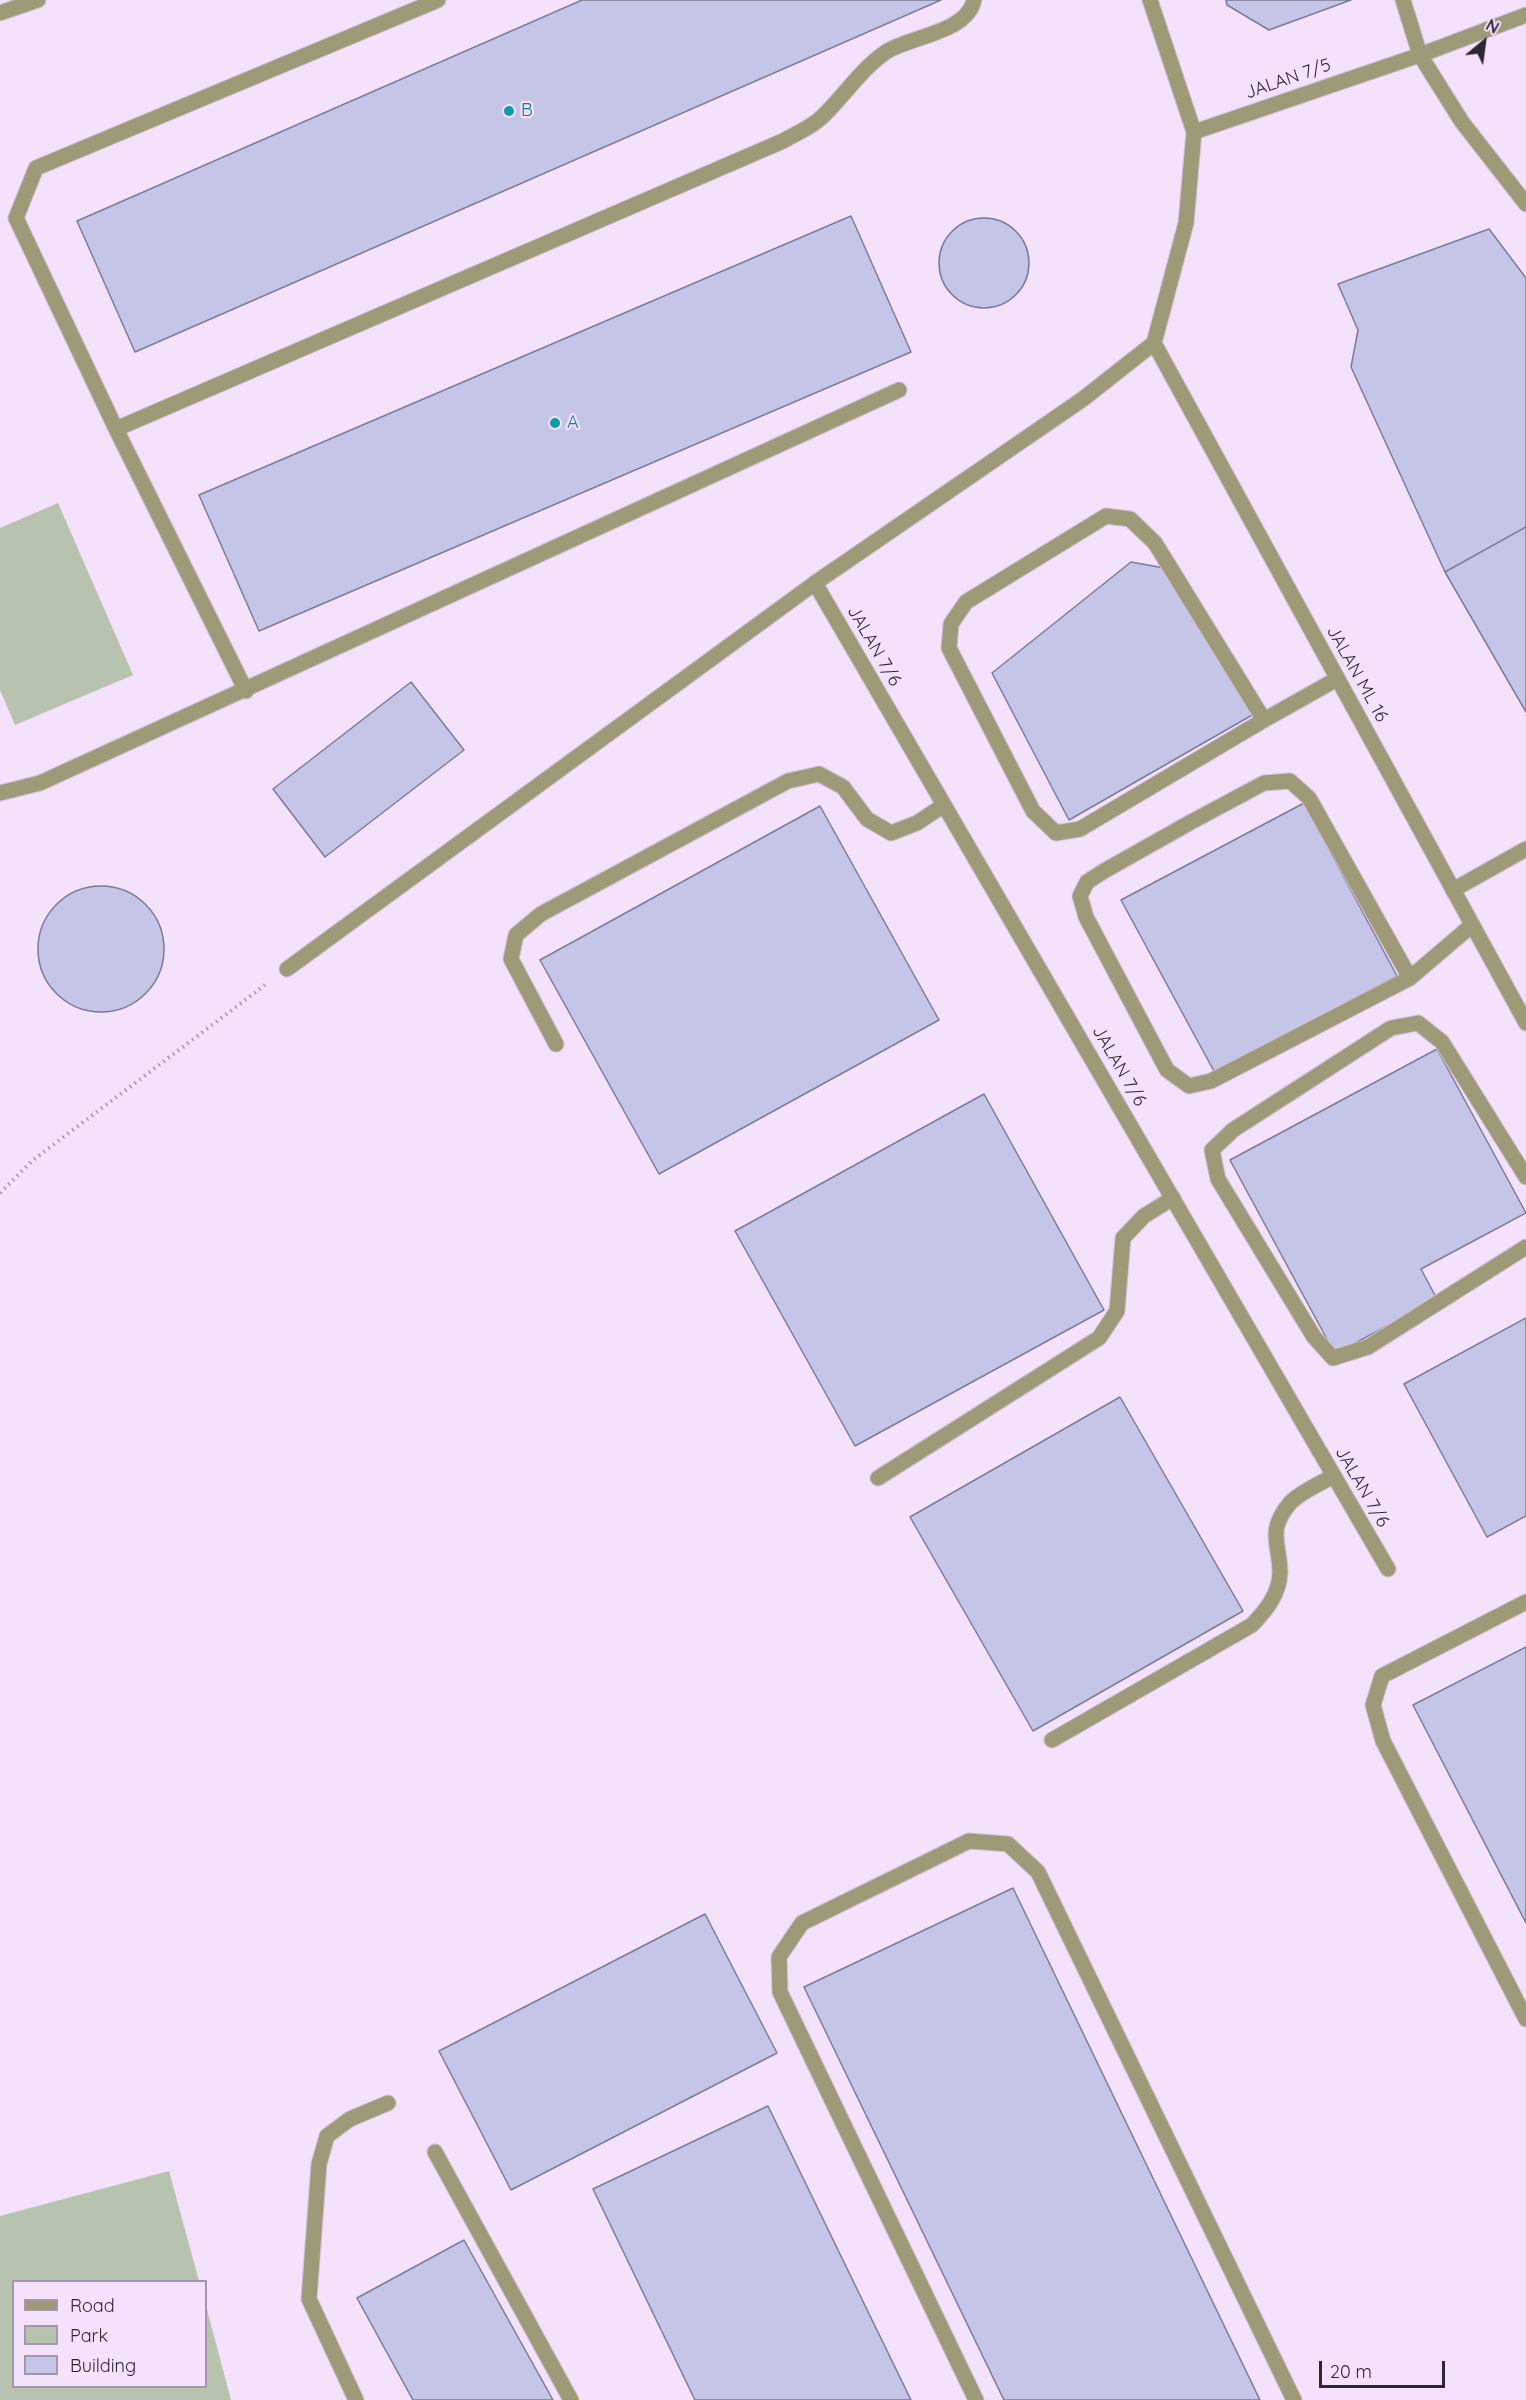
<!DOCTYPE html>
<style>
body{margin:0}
#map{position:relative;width:1526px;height:2400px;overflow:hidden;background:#f4e1fc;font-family:Quicksand,sans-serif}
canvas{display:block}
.legend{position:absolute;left:12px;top:2280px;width:195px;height:108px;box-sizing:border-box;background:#f4e1fc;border:2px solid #a597ab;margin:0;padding:8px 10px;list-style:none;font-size:18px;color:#2e2731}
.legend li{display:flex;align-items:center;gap:12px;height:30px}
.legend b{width:30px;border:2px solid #a597ab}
.north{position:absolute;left:1454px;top:12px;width:60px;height:60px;-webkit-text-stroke:4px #f4e1fc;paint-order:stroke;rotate:29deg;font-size:16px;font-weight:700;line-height:24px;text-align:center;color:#2e2731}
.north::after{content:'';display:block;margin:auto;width:21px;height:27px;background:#2e2731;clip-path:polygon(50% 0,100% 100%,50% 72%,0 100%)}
.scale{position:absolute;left:1319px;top:2361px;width:126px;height:27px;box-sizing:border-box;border:3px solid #2e2731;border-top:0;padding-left:8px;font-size:18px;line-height:21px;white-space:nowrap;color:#2e2731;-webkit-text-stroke:4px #f4e1fc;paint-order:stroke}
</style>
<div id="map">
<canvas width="1526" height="2400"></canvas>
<ul class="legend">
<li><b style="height:8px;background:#9e9a78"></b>Road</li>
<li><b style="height:16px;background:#b7c2af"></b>Park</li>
<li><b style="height:16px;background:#c5c6e7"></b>Building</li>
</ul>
<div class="north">N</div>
<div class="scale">20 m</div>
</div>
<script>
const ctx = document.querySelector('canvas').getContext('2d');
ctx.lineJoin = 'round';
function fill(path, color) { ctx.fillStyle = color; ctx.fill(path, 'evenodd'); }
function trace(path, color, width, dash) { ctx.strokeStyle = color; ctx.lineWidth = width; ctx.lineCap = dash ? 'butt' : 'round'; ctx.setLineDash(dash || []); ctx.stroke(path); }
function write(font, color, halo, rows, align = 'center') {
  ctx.font = font + ' Quicksand,sans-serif'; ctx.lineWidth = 4.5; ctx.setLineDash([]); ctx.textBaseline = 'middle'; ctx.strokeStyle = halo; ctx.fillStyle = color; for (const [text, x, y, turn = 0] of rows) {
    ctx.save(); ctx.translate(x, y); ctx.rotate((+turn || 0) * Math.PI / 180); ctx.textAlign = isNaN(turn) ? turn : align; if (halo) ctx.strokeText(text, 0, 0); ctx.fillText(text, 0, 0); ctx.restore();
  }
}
const green = new Path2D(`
 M58,503L133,675L15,725L0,690V528Z
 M169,2171L199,2281L14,2282V2386H206V2306L231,2400H0V2216Z`);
const building = new Path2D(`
 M582,0H941L135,352L77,221Z
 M1226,0H1351L1269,30L1227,5Z
 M851,216L911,352L259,631L199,495Z
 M939 263a45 45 0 1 1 90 0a45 45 0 1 1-90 0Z
 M1489,229L1526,278V527L1445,572L1351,367L1358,330L1338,284Z
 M1526,527V712L1445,572Z
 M1131,562L1164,568L1254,714L1069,820L992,673Z
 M411,682L464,750L325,857L273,789Z
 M1304,803L1397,976L1215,1073L1121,900Z
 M820,806L939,1020L659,1174L540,960Z
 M38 949a63 63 0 1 1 126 0a63 63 0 1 1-126 0Z
 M1437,1049L1526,1213L1421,1269L1437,1299L1335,1354L1230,1160Z
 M984,1094L1104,1310L855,1446L735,1231Z
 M1526,1318V1516L1487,1537L1404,1384Z
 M1120,1397L1243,1611L1033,1731L910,1517Z
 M1526,1647V1923L1413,1705Z
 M1013,1888L1260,2400H1004L804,1987Z
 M705,1914L777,2053L511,2190L439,2051Z
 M768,2106L911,2400H695L593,2189Z
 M464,2240L553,2400H413L357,2298Z`);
const path = new Path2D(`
 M0,1193L33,1160L265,985`);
const service = new Path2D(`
 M1403,0L1420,55L1462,122L1526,204
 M116,429L783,141C795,134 812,127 822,117C844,96 861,69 886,52C910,36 967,33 974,0
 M246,691L116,429L16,218L36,168L438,0
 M1264,720L1155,543L1130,519L1106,516L966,602L951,624L949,648L1033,811L1056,833L1080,829L1264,720L1337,679
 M0,793L40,783L899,390
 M1453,890L1526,849
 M1410,978L1309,798L1290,781L1264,783L1191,822L1104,871L1087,882L1080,896L1086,917L1167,1070L1189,1086L1211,1081L1410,978L1472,925
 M556,1044L511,959L516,935L541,914L788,781L819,774L843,787L867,819L891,833L917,823L944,805
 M1526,1177L1442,1042L1418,1023L1391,1028L1233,1130L1212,1150L1218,1179L1314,1337L1333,1358L1368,1347L1526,1247
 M878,1478L1099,1338L1117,1311L1123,1238L1144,1216L1173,1198
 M1526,1602L1382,1676L1373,1705L1383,1741L1526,2019
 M1052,1740L1252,1625C1266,1610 1279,1595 1280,1573C1280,1543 1266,1532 1290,1503C1300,1492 1320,1484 1333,1476
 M435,2152L571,2400
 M356,2400L309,2299L319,2164L327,2136L350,2119L388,2103
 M976,2400L780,1992L779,1957L802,1923L969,1841L1008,1844L1038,1872L1294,2400`);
const minor = new Path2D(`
 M0,13L38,0
 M1194,132L1420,55L1526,15
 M1154,343L1526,1023
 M815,583L1388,1569
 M287,969L815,583L1083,399L1154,343L1186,223L1194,132L1150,0`);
const markers = [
 [509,111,6,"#0f9aa8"],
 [555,423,6,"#0f9aa8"]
];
const streetNames = [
 ["JALAN 7/5",1288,79,-19],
 ["JALAN 7/6",874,646,60],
 ["JALAN ML 16",1357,674,61],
 ["JALAN 7/6",1119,1066,60],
 ["JALAN 7/6",1362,1487,60]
];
const cultureNames = [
 ["B",521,111],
 ["A",567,423]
];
fill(green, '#b7c2af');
fill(building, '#c5c6e7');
trace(building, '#7c7c96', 1.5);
trace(service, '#d0c0d7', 17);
trace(minor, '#d0c0d7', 17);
trace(path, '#a395a9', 4, [1.5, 4.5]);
trace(service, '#9e9a78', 15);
trace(minor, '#9e9a78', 15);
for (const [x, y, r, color] of markers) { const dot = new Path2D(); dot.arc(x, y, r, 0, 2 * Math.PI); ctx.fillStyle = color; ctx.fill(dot); trace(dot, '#f4e1fc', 2); }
write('18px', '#2e2731', '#f4e1fc', streetNames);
write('18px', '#0d838f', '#f4e1fc', cultureNames, 'left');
</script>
